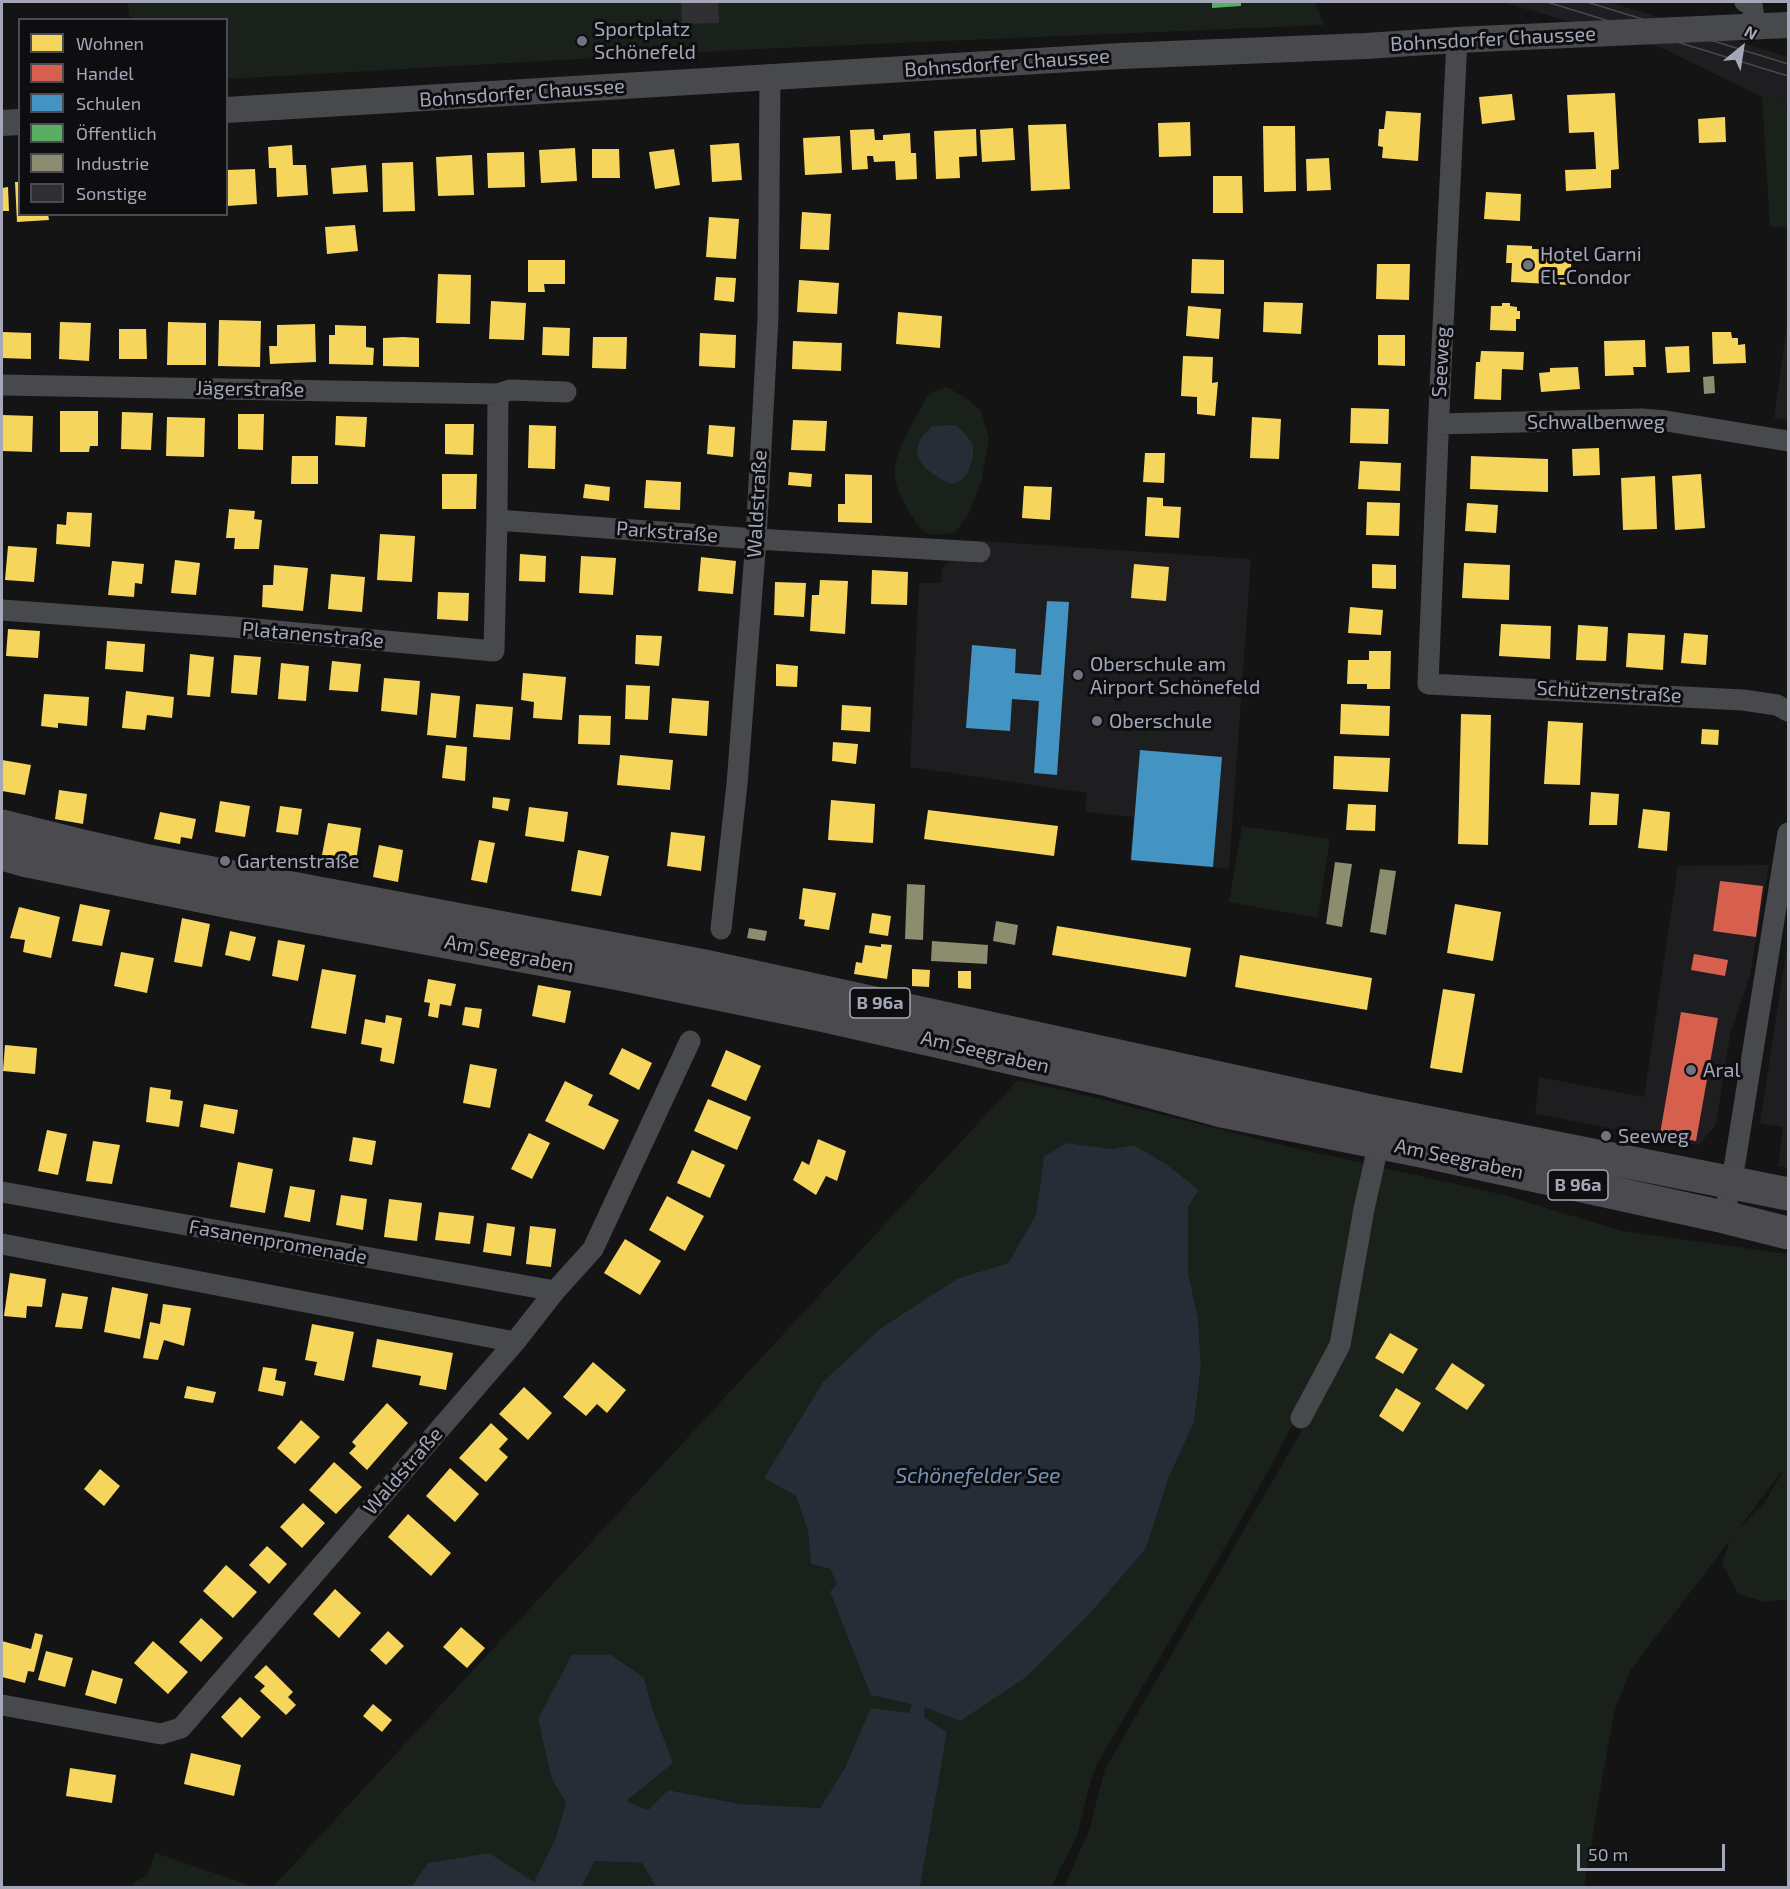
<!DOCTYPE html>
<meta charset="utf-8">
<style>
body{margin:0}
#map{position:relative;width:1790px;height:1889px;overflow:hidden;background:#141414;font-family:"Exo 2",sans-serif}
canvas{display:block}
.frame{position:absolute;inset:0;border:3px solid #a3a7b7;pointer-events:none}
.legend{position:absolute;left:18px;top:18px;width:210px;height:198px;box-sizing:border-box;background:#0e0e10;border:2px solid #4a4b53;margin:0;padding:8px 10px;list-style:none;font-size:18px;color:#a3a7b7}
.legend li{display:flex;align-items:center;gap:12px;height:30px}
.legend b{width:30px;border:2px solid #4a4b53}
.north{position:absolute;left:1712px;top:18px;width:60px;height:60px;-webkit-text-stroke:4px #0e0e10;paint-order:stroke;rotate:30deg;font-size:16px;font-weight:700;line-height:24px;text-align:center;color:#a3a7b7}
.north::after{content:'';display:block;margin:auto;width:21px;height:27px;background:#a3a7b7;clip-path:polygon(50% 0,100% 100%,50% 72%,0 100%)}
.scale{position:absolute;left:1577px;top:1844px;width:148px;height:27px;box-sizing:border-box;border:3px solid #a3a7b7;border-top:0;padding-left:8px;font-size:18px;line-height:21px;white-space:nowrap;color:#a3a7b7;-webkit-text-stroke:4px #0e0e10;paint-order:stroke}
</style>
<div id="map">
<canvas width="1790" height="1889"></canvas>
<div class="frame"></div>
<ul class="legend">
<li><b style="height:16px;background:#f6d55c"></b>Wohnen</li>
<li><b style="height:16px;background:#d6604d"></b>Handel</li>
<li><b style="height:16px;background:#4393c3"></b>Schulen</li>
<li><b style="height:16px;background:#5aae61"></b>Öffentlich</li>
<li><b style="height:16px;background:#8c8c6e"></b>Industrie</li>
<li><b style="height:16px;background:#303032"></b>Sonstige</li>
</ul>
<div class="north">N</div>
<div class="scale">50 m</div>
</div>
<script>
const ctx = document.querySelector('canvas').getContext('2d');
ctx.lineJoin = 'round';
function fill(path, color) { ctx.fillStyle = color; ctx.fill(path, 'evenodd'); }
function trace(path, color, width, dash) { ctx.strokeStyle = color; ctx.lineWidth = width; ctx.lineCap = dash ? 'butt' : 'round'; ctx.setLineDash(dash || []); ctx.stroke(path); }
function write(font, color, halo, rows, align = 'center') {
  ctx.font = font + ' "Exo 2",sans-serif'; ctx.lineWidth = 6; ctx.setLineDash([]); ctx.textBaseline = 'middle'; ctx.strokeStyle = halo; ctx.fillStyle = color; for (const [text, x, y, turn = 0] of rows) {
    ctx.save(); ctx.translate(x, y); ctx.rotate((+turn || 0) * Math.PI / 180); ctx.textAlign = isNaN(turn) ? turn : align; if (halo) ctx.strokeText(text, 0, 0); ctx.fillText(text, 0, 0); ctx.restore();
  }
}
const built = new Path2D(`
 M1502,2H1609L1788,57V105L1762,97L1664,49Z
 M1788,318V420L1774,418Z
 M981,541L1251,559L1229,869L1130,861L1133,817L1085,812L1087,793L910,767L919,583H941L942,569L950,561L979,563Z
 M1769,865L1750,975L1730,1035L1716,1124L1699,1145L1535,1114L1539,1077L1644,1097L1678,866Z
 M1788,940V1168L1778,1166L1783,1127L1760,1123Z`);
const green = new Path2D(`
 M127,2H1315L1324,25L756,49L227,79L226,20L130,19Z
 M1762,97L1788,105V228L1770,226Z
 M947,387L966,398L981,411L989,438L981,483L968,515L955,532C927,536 925,538 910,513C904,503 897,490 895,479C891,454 918,415 929,393Z
 M1141,724L1164,726L1163,743L1140,741Z
 M1242,826L1330,839L1318,918L1229,902Z
 M1018,1080L1072,1092L1286,1146L1504,1195L1622,1231L1788,1254V1599L1765,1602L1738,1594L1722,1563L1730,1540L1630,1671L1615,1709L1604,1768L1584,1887H1064L1089,1831L1105,1769L1301,1432L1322,1367C1255,1505 1172,1634 1095,1768L1088,1790L1077,1836L1051,1887H920L947,1732L924,1717L925,1707L1168,1479L1194,1422L1201,1366L1198,1319L1188,1273V1207L1199,1190L1134,1145L1112,1149L1067,1143L1044,1156L1036,1215L1008,1263L957,1280L881,1328L823,1382L764,1478L796,1496L808,1531L811,1564L830,1569L837,1584L830,1593L842,1622L913,1704L909,1713L845,1768L820,1808L740,1804L668,1790L648,1810L625,1801L653,1711L644,1679L552,1779L566,1803L555,1840L534,1882L428,1863L411,1887L272,1888ZM1783,1471L1765,1502L1737,1531L1782,1471Z
 M155,1853L256,1887H133V1883L147,1875Z
 M594,1861L642,1863L656,1887L581,1888Z`);
const water = new Path2D(`
 M956,425C962,431 968,436 972,444C975,452 971,470 965,476C962,480 958,482 953,484C940,480 916,466 917,450C918,440 926,432 932,426Z
 M1067,1143L1112,1149L1134,1145L1167,1165L1199,1190L1188,1207V1273L1198,1319L1201,1366L1194,1422L1168,1479L1146,1548L1092,1611L1026,1677L960,1721L925,1707L924,1717L947,1732L920,1887H656L642,1863L595,1861L581,1887H411L428,1863L489,1853L534,1882L555,1840L566,1803L552,1779L538,1719L572,1655H611L644,1678L653,1711L673,1763L626,1801L648,1810L668,1790L740,1804L820,1808L845,1768L871,1708L909,1713L912,1704L871,1695L830,1592L837,1584L830,1569L811,1564L808,1531L796,1496L764,1478L823,1382L881,1328L957,1279L1008,1263L1036,1215L1044,1156Z`);
const homes = new Path2D(`
 M1615,93L1619,169L1611,170V188L1566,191L1565,170L1596,169L1594,132L1569,133L1567,95Z
 M1512,94L1515,120L1482,124L1479,97Z
 M1386,111L1421,113L1418,161L1382,158L1383,147L1378,146L1379,129H1384Z
 M1725,117L1726,142L1699,143L1698,119Z
 M1190,122L1191,156L1159,157L1158,123Z
 M1066,124L1070,189L1031,191L1028,125Z
 M1263,126H1295L1296,191L1264,192Z
 M1013,128L1015,160L982,162L980,130Z
 M874,129L875,140H883V135L910,133L911,153H916L917,179L896,180L895,161L874,162L873,156H867L868,169L852,170L850,130Z
 M976,129L977,156L959,157L960,178L936,179L934,131Z
 M840,136L842,173L805,175L803,138Z
 M739,143L742,180L712,182L710,145Z
 M292,145L293,165H306L308,195L277,197L276,168H269L268,147Z
 M575,148L577,181L541,183L539,150Z
 M592,149H619L620,178H592Z
 M674,149L680,185L655,189L649,152Z
 M524,152L525,187L488,188L487,153Z
 M472,155L474,195L438,196L436,157Z
 M1329,158L1331,190L1307,191L1306,159Z
 M413,162L415,211L383,212L382,163Z
 M366,165L368,192L333,194L331,168Z
 M255,169L257,204L227,206L226,170Z
 M1213,176H1242L1243,213H1213Z
 M15,182H20V214H48L49,220L17,222Z
 M8,187L9,211H2V188Z
 M1486,192L1521,194L1520,221L1484,219Z
 M802,212L831,214L829,250L800,249Z
 M709,217L739,219L736,259L706,257Z
 M355,225L358,251L327,254L325,227Z
 M1507,245L1532,246V249L1572,250L1570,285L1511,282L1512,263H1506Z
 M1192,259L1224,260V294L1191,293Z
 M528,260H565V284H544L545,292H528Z
 M1377,264H1410L1409,300L1376,299Z
 M438,274L471,275L470,324L436,323Z
 M716,277L736,278L734,302L714,300Z
 M799,280L839,283L837,314L797,312Z
 M491,301L526,303L524,340L489,339Z
 M1264,302L1303,303L1301,334L1263,332Z
 M1502,303H1510V306L1517,307V311H1520V319H1516V331L1490,330L1491,306H1502Z
 M1188,306L1221,309L1219,339L1186,336Z
 M898,312L942,316L940,348L896,344Z
 M219,320L261,321L260,367L218,366Z
 M60,322L91,323L89,361L59,359Z
 M168,322L206,323V365H167Z
 M315,324L316,362L270,364L269,346H277V325Z
 M335,325L366,326V347L374,348L373,365L329,364V335H335Z
 M543,327L570,328L569,356L542,355Z
 M119,329H146L147,359H119Z
 M2,332L31,333V359L2,358Z
 M1712,332H1731L1732,338H1738V345L1745,344L1746,363L1713,364Z
 M700,333L736,335L735,368L699,366Z
 M1378,335H1405V366L1378,365Z
 M403,337L419,338V367L383,366V338Z
 M593,337H627L626,369L592,368Z
 M1645,340L1646,367H1633L1634,375L1605,376L1604,341Z
 M793,341L842,343L841,371L792,369Z
 M1689,346L1690,372L1667,373L1665,347Z
 M1481,351L1524,352L1523,370L1502,369L1501,400L1474,399L1476,362H1480Z
 M1183,356L1213,357L1212,383L1218,382L1215,416L1197,414V397L1181,396Z
 M1578,367L1580,389L1541,392L1539,373L1550,372V368Z
 M1351,408L1389,409L1388,444L1350,443Z
 M60,411H98V446H90L89,452H60Z
 M122,412L153,413L151,450L121,449Z
 M238,414H264L263,450L238,449Z
 M2,415L33,416L32,452L2,451Z
 M336,416L367,417L365,447L335,445Z
 M167,417L205,418L204,457L166,456Z
 M1252,417L1281,419L1279,459L1250,458Z
 M793,420L827,421L825,451L791,450Z
 M445,424H474L473,455L445,454Z
 M529,425L556,426L555,469L528,468Z
 M709,425L735,427L733,457L707,454Z
 M1599,448L1600,475L1573,476L1572,449Z
 M1145,453H1165L1164,483L1143,482Z
 M292,456H318V484H291Z
 M1471,456L1548,459V492L1470,489Z
 M1360,461L1401,463L1400,491L1358,489Z
 M789,472L812,474L811,487L788,485Z
 M442,474H477L476,509H442Z
 M845,474L872,475V523L838,522V504H845Z
 M1701,474L1705,528L1675,530L1672,476Z
 M1655,476L1657,529L1623,530L1621,478Z
 M646,480L681,482L680,510L644,508Z
 M585,484L610,487L609,501L583,498Z
 M1024,486L1052,487L1050,520L1022,518Z
 M1147,497L1163,498V506L1181,507L1179,538L1145,536Z
 M1367,502L1400,503L1399,536L1366,535Z
 M1467,503L1498,505L1496,533L1465,531Z
 M229,509L255,511L254,519L262,520L259,549H234L235,538H226Z
 M67,512L92,513L90,547L56,544L57,524L66,525Z
 M380,534L415,536L412,582L377,580Z
 M8,546L37,548L34,582L5,580Z
 M520,554L546,556L545,582L519,581Z
 M581,556L616,558L613,595L579,593Z
 M701,557L736,561L733,594L698,591Z
 M175,560L200,563L196,595L171,593Z
 M112,561L144,564L142,584L135,583L134,597L108,595Z
 M1464,563L1510,565L1509,600L1462,598Z
 M1134,564L1169,567L1166,601L1131,598Z
 M1372,564L1396,565V589L1372,588Z
 M274,565L308,568L303,611L262,607L263,585H273Z
 M872,570L908,572L907,605L871,604Z
 M331,574L365,577L362,612L328,609Z
 M820,580L848,581L845,634L810,631L812,595H819Z
 M775,582L806,583L804,617L774,615Z
 M438,592L469,593L468,621L437,619Z
 M1350,607L1383,610L1381,635L1348,633Z
 M1501,624L1551,626L1550,659L1499,656Z
 M1578,625L1608,627L1606,661L1576,660Z
 M8,629L40,631L38,658L6,656Z
 M1628,633L1665,635L1663,670L1626,667Z
 M1684,633L1708,635L1706,665L1681,663Z
 M636,635L662,636L659,666L635,664Z
 M107,641L145,644L143,672L105,669Z
 M1369,651H1391L1390,689H1367V684H1347L1348,660H1369Z
 M190,654L214,657L210,697L187,695Z
 M234,655L261,657L257,695L231,693Z
 M332,661L361,664L358,692L329,690Z
 M281,663L309,666L306,701L278,699Z
 M776,664L798,666L797,687L776,686Z
 M523,673L566,677L562,720L533,718L534,702L521,700Z
 M384,678L420,681L417,715L381,711Z
 M626,685L650,686L648,720L625,719Z
 M126,691L174,697L172,718L147,715L145,730L122,728Z
 M431,693L460,696L456,738L427,735Z
 M44,694L89,697L87,726L58,723V728L41,726Z
 M672,698L709,701L707,736L669,733Z
 M476,704L513,707L510,740L473,737Z
 M1341,704L1390,706L1389,736L1340,734Z
 M842,705L871,707L870,732L841,730Z
 M1461,714L1491,715L1488,845L1458,844Z
 M579,715L611,716L610,745L578,744Z
 M1548,721L1583,723L1580,785L1544,784Z
 M1702,729L1719,730L1718,745L1701,744Z
 M833,742L858,744L856,764L832,761Z
 M446,745L467,747L465,781L442,778Z
 M620,755L673,760L670,790L617,785Z
 M1334,756L1390,758L1388,792L1333,789Z
 M2,760L31,765L25,795L2,791Z
 M59,790L87,794L83,824L55,819Z
 M1591,792L1619,794L1617,825H1589Z
 M493,797L510,799L508,811L492,808Z
 M831,800L875,804L873,843L828,840Z
 M220,801L250,806L245,837L215,832Z
 M1348,804L1376,805L1375,831L1346,830Z
 M280,806L302,809L298,835L276,832Z
 M529,807L568,812L564,842L525,836Z
 M1643,809L1670,812L1667,851L1638,848Z
 M928,810L1058,826L1054,856L924,839Z
 M160,812L196,819L192,839L181,837L180,844L154,839Z
 M328,823L361,828L356,861L322,855Z
 M671,832L705,836L701,871L667,866Z
 M479,840L495,843L487,883L471,880Z
 M379,845L403,850L398,882L373,877Z
 M578,850L609,856L601,896L571,891Z
 M803,888L836,893L829,930L804,926L805,920L799,919Z
 M80,904L110,910L102,946L72,941Z
 M1455,904L1501,912L1493,961L1447,953Z
 M19,907L60,917L51,958L23,952L25,940L10,938Z
 M872,913L891,916L888,936L869,933Z
 M182,918L210,924L202,967L174,962Z
 M1057,926L1191,948L1186,977L1052,955Z
 M230,931L256,937L250,961L225,955Z
 M278,940L305,945L298,981L272,976Z
 M881,944L892,945L887,979L854,974L856,962L862,963L865,945L881,947Z
 M121,952L154,958L147,993L114,986Z
 M1240,955L1372,978L1367,1010L1235,987Z
 M322,969L356,975L346,1034L311,1028Z
 M912,969L930,970L929,987L912,986Z
 M958,971H971V989L958,988Z
 M428,979L456,984L451,1006L440,1004L438,1018L428,1016L430,1003L424,1002Z
 M538,985L571,991L565,1023L532,1016Z
 M1443,989L1475,994L1462,1073L1430,1068Z
 M465,1007L482,1009L479,1028L462,1025Z
 M386,1015L402,1018L394,1064L380,1061L382,1048L361,1044L365,1019L385,1023Z
 M5,1045L37,1048L35,1074L3,1071Z
 M622,1048L652,1063L639,1090L609,1074Z
 M726,1050L761,1066L746,1101L711,1086Z
 M470,1064L497,1069L490,1108L463,1103Z
 M565,1081L593,1095L588,1105L619,1120L604,1150L545,1121Z
 M150,1087L171,1090L170,1099L183,1101L179,1127L146,1122Z
 M708,1099L751,1117L737,1150L694,1131Z
 M204,1104L238,1110L234,1134L200,1127Z
 M47,1130L67,1134L58,1175L38,1171Z
 M529,1133L550,1143L532,1179L511,1169Z
 M353,1137L376,1141L372,1165L349,1161Z
 M818,1139L846,1151L837,1181L826,1176L816,1195L793,1180L802,1161L809,1165Z
 M93,1141L120,1145L112,1184L86,1181Z
 M692,1150L725,1165L710,1198L677,1183Z
 M238,1162L273,1169L265,1213L230,1207Z
 M290,1186L315,1190L310,1222L284,1217Z
 M341,1195L367,1199L363,1230L336,1225Z
 M667,1196L704,1216L685,1251L649,1230Z
 M389,1199L422,1203L417,1241L384,1237Z
 M439,1212L474,1216L470,1244L435,1240Z
 M487,1223L515,1227L511,1256L483,1252Z
 M530,1226L556,1229L551,1267L526,1264Z
 M625,1239L661,1261L640,1295L604,1273Z
 M10,1273L46,1279L42,1307L27,1306L26,1318L4,1316Z
 M112,1287L148,1294L140,1339L104,1332Z
 M62,1293L88,1297L82,1329L55,1327Z
 M163,1304L191,1308L184,1346L164,1340L158,1360L143,1358L150,1322L160,1324Z
 M312,1324L354,1332L344,1381L314,1375L317,1362L305,1360Z
 M1390,1333L1418,1349L1403,1374L1375,1358Z
 M377,1339L453,1353L446,1390L419,1385L421,1376L372,1367Z
 M593,1362L626,1390L607,1413L597,1404L586,1416L563,1397Z
 M1452,1363L1485,1385L1467,1410L1435,1389Z
 M263,1367L277,1369L275,1380L286,1382L283,1396L258,1391Z
 M187,1386L216,1392L213,1403L184,1398Z
 M524,1387L552,1413L528,1440L499,1414Z
 M1396,1388L1421,1403L1403,1432L1379,1416Z
 M387,1403L408,1423L367,1470L349,1453L356,1446L352,1442Z
 M301,1420L320,1437L295,1464L277,1448Z
 M491,1423L508,1439L499,1449L508,1457L486,1482L459,1458Z
 M334,1462L362,1487L336,1514L309,1490Z
 M450,1468L479,1494L455,1522L426,1496Z
 M100,1469L120,1486L104,1506L84,1489Z
 M303,1503L325,1523L302,1548L280,1527Z
 M408,1514L451,1553L431,1576L388,1537Z
 M267,1546L287,1564L269,1584L249,1565Z
 M226,1565L257,1592L233,1618L203,1591Z
 M335,1589L361,1613L339,1638L313,1614Z
 M201,1618L223,1638L201,1662L179,1642Z
 M461,1627L485,1648L467,1668L443,1647Z
 M388,1631L404,1646L386,1665L370,1650Z
 M35,1633L43,1635L34,1672L28,1671L25,1683L2,1677V1641L31,1649Z
 M153,1641L188,1672L168,1694L134,1663Z
 M46,1651L73,1658L65,1687L38,1680Z
 M266,1665L293,1692L288,1697L296,1705L286,1715L260,1691L265,1686L254,1677Z
 M92,1670L123,1679L116,1704L85,1695Z
 M240,1697L261,1717L242,1738L221,1717Z
 M373,1704L392,1720L382,1732L363,1716Z
 M191,1753L241,1765L234,1796L184,1784Z
 M70,1768L116,1775L112,1803L66,1796Z`);
const shops = new Path2D(`
 M1720,881L1763,886L1756,937L1713,931Z
 M1694,954L1728,960L1725,976L1691,970Z
 M1681,1012L1718,1018L1696,1141L1660,1134Z`);
const schools = new Path2D(`
 M1047,601L1069,602L1057,775L1034,773L1039,701L1012,699L1010,731L966,728L972,645L1016,649L1015,673L1041,675Z
 M1140,750L1222,757L1213,867L1131,860Z`);
const public = new Path2D(`
 M1212,2H1241V6L1212,8Z`);
const industry = new Path2D(`
 M1714,376L1715,393L1704,394L1703,377Z
 M1335,862L1352,864L1342,927L1326,924Z
 M1380,869L1396,871L1386,935L1370,932Z
 M907,884L925,885L923,940L905,939Z
 M996,921L1018,925L1015,945L993,941Z
 M749,928L767,931L765,941L747,938Z
 M932,941L988,945L987,964L931,961Z`);
const building = new Path2D(`
 M681,2H718L719,23L682,24Z`);
const minor = new Path2D(`
 M1745,2L1752,4L1755,26
 M1457,40L1440,388L1428,684L1743,700L1777,705L1788,711
 M2,385L498,394L497,520L494,651L233,627L2,610
 M498,394L510,390L566,392
 M1439,424L1642,419L1666,421L1788,441
 M497,520L756,539L980,552
 M721,929L737,784L756,539L768,318L770,78
 M2,1192L555,1291
 M1724,1217L1735,1162L1788,833
 M2,1244L515,1342
 M1301,1418L1340,1345L1364,1209L1379,1142
 M2,1705L161,1734L181,1728L515,1342L555,1291L593,1249L690,1041`);
const tertiary = new Path2D(`
 M226,110L1120,56L1366,46L1457,40L1788,25
 M2,123L20,122`);
const primary = new Path2D(`
 M2,826L83,846L149,861L710,967L1372,1111L1788,1194
 M2,854L23,860L230,902L620,974L821,1015L1108,1080L1222,1111L1431,1153L1724,1217L1788,1233`);
const tram = new Path2D(`
 M1547,2L1788,76
 M1587,2L1788,64`);
const markers = [
 [582,41,6,"#71747e"],
 [1528,265,6,"#71747e"],
 [1078,675,6,"#71747e"],
 [1097,721,6,"#71747e"],
 [225,861,6,"#71747e"],
 [1691,1070,6,"#71747e"],
 [1606,1136,6,"#71747e"]
];
const shields = [
 [880,1003,60],
 [1578,1185,60]
];
const shieldNames = [
 ["B 96a",880,1003],
 ["B 96a",1578,1185]
];
const poiNames = [
 ["Sportplatz",594,29],
 ["Schönefeld",594,52],
 ["Hotel Garni",1540,254],
 ["El-Condor",1540,277],
 ["Oberschule am",1090,664],
 ["Airport Schönefeld",1090,687],
 ["Oberschule",1109,721],
 ["Gartenstraße",237,861],
 ["Aral",1703,1070],
 ["Seeweg",1618,1136]
];
const streetNames = [
 ["Bohnsdorfer Chaussee",1493,39,-3],
 ["Bohnsdorfer Chaussee",1007,63,-4],
 ["Bohnsdorfer Chaussee",522,93,-4],
 ["Seeweg",1441,362,-87],
 ["Jägerstraße",250,389,1],
 ["Schwalbenweg",1596,422],
 ["Waldstraße",757,504,-87],
 ["Parkstraße",667,532,4],
 ["Platanenstraße",313,635,5],
 ["Schützenstraße",1609,692,3],
 ["Am Seegraben",509,954,11],
 ["Am Seegraben",985,1052,13],
 ["Am Seegraben",1459,1159,12],
 ["Fasanenpromenade",278,1242,10],
 ["Waldstraße",403,1471,-49]
];
const waterNames = [
 ["Schönefelder See",978,1476]
];
fill(built, '#1e1e20');
fill(green, '#1a211b');
fill(water, '#262d37');
fill(homes, '#f6d55c');
fill(shops, '#d6604d');
fill(schools, '#4393c3');
fill(public, '#5aae61');
fill(industry, '#8c8c6e');
fill(building, '#303032');
trace(minor, '#48494d', 21);
trace(tertiary, '#48494d', 26);
trace(primary, '#4b4b4f', 33);
trace(tram, '#47494c', 1.5);
for (const [x, y, r, color] of markers) { const dot = new Path2D(); dot.arc(x, y, r, 0, 2 * Math.PI); ctx.fillStyle = color; ctx.fill(dot); trace(dot, '#0e0e10', 2); }
for (const [x, y, w] of shields) { const box = new Path2D(); box.roundRect(x - w / 2, y - 15, w, 30, 4.5); ctx.fillStyle = '#0e0e10'; ctx.fill(box); trace(box, '#a3a7b7', 1.5); }
write('bold 18px', '#a3a7b7', null, shieldNames);
write('20px', '#a3a7b7', '#0e0e10', poiNames, 'left');
write('20px', '#a3a7b7', '#0e0e10', streetNames);
write('italic 21px', '#7692b6', '#0e0e10', waterNames);
</script>
